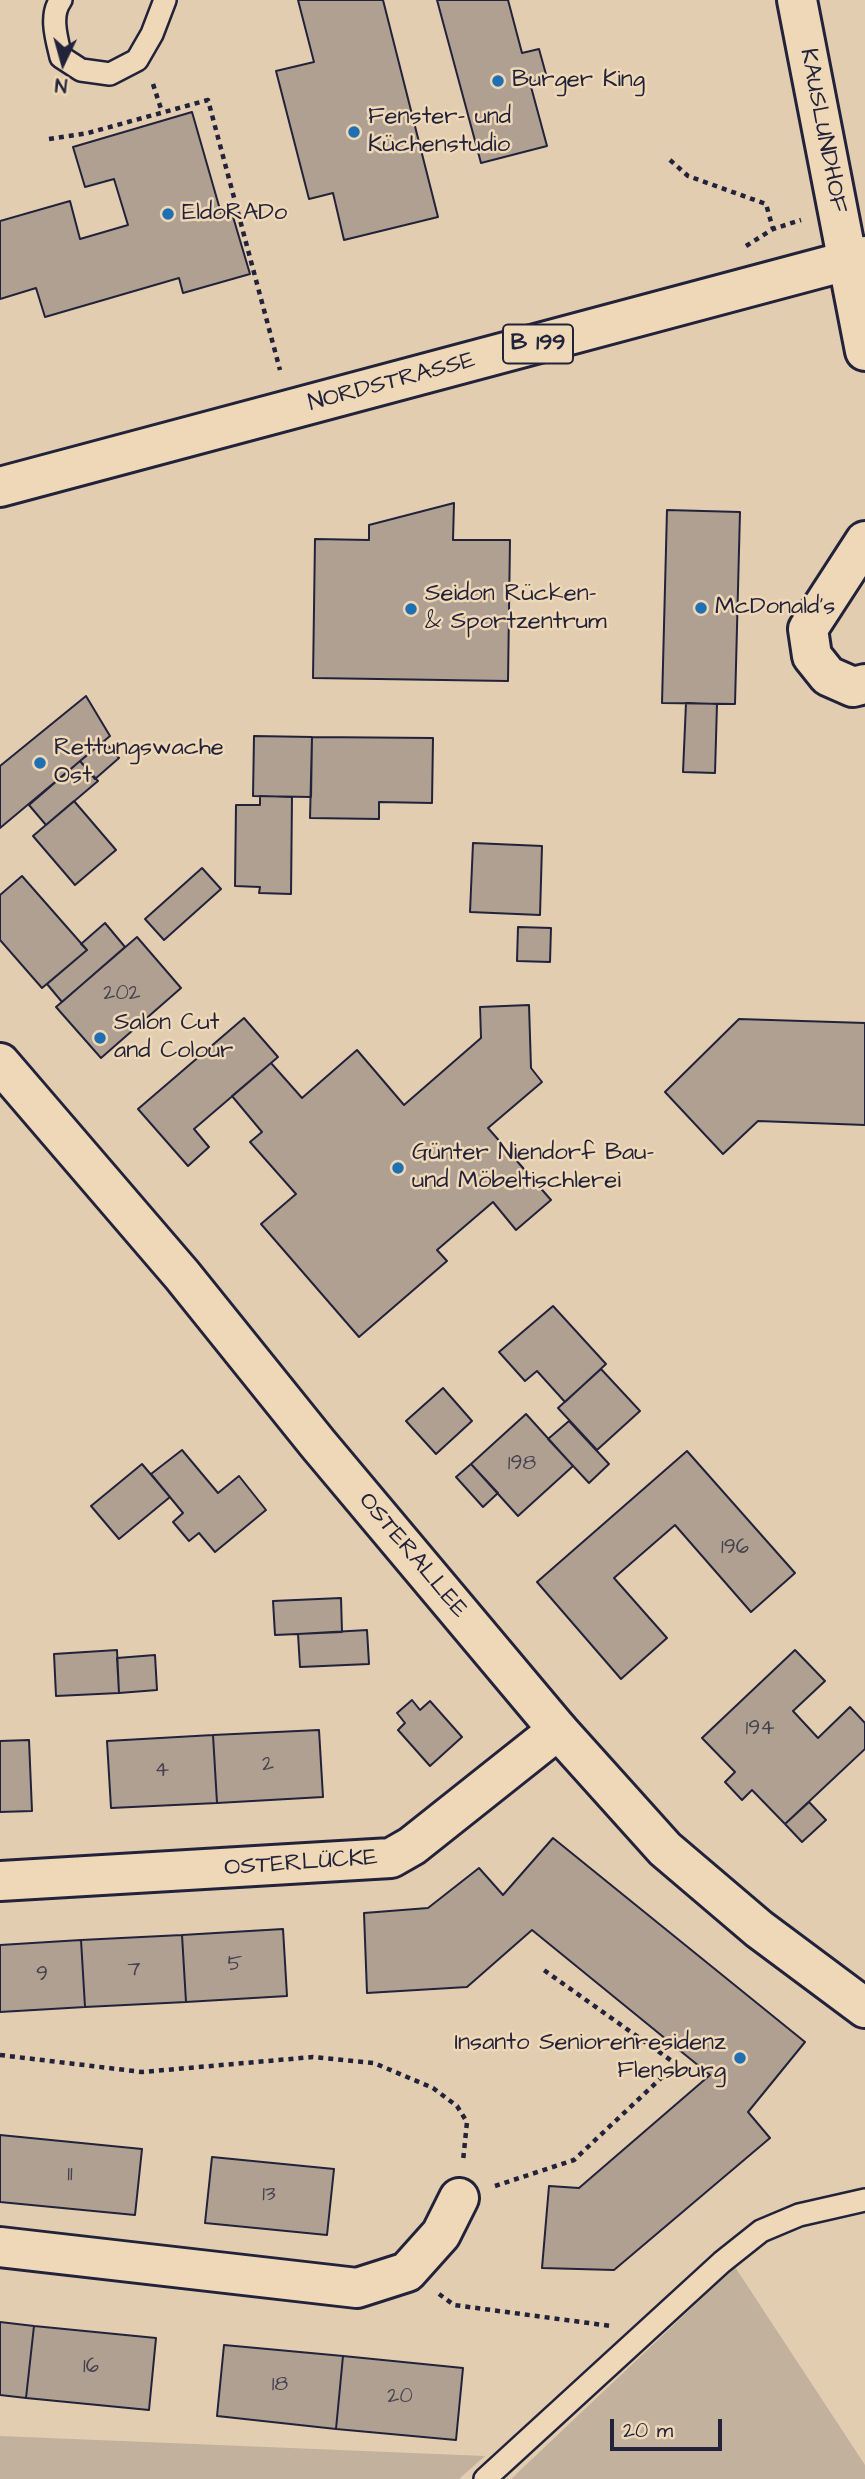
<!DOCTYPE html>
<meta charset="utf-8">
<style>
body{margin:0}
#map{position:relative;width:865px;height:2479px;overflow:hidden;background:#e2cdb0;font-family:"Architects Daughter",sans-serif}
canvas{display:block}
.north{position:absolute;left:28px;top:28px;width:70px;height:70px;-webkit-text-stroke:5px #eed8b7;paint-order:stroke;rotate:185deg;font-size:19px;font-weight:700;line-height:28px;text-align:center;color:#22223b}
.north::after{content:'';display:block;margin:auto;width:24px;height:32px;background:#22223b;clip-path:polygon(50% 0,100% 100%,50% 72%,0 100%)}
.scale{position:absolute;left:610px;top:2419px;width:112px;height:32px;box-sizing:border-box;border:4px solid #22223b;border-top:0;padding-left:9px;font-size:21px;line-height:24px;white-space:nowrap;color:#22223b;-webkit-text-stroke:5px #eed8b7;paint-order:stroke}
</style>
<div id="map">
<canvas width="865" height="2479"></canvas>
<div class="north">N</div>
<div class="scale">20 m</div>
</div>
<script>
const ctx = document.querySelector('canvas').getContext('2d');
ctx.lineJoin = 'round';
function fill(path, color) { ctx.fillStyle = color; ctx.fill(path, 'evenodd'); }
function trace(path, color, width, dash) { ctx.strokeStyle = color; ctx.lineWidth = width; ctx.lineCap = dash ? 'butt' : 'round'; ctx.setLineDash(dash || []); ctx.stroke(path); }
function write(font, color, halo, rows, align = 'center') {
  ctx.font = font + ' "Architects Daughter",sans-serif'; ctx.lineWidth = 5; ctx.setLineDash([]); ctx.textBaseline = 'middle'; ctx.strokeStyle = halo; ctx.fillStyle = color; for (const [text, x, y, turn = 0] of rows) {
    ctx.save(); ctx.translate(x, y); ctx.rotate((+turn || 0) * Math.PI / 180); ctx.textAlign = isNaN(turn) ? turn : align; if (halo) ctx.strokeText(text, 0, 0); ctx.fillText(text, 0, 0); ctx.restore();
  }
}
const green = new Path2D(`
 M735,2267L865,2465V2479H511Z
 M0,2436L485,2456L459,2479H0Z`);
const building = new Path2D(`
 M298,0H383L438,217L344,240L333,193L309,199L276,71L314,62Z
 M437,0H508L522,53L539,49L547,78L530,83L547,146L481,163Z
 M192,112L221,213L231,210L250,274L183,293L179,278L45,317L36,288L0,299V221L70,201L80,239L128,225L114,179L85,187L73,147Z
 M454,503L453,540H510L508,681L313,678L315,539L369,540V525Z
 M667,510L740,512L735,704L662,703Z
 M86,696L110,736L0,828V766Z
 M686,703L717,704L715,773L683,772Z
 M254,736L312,737L311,797L253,796Z
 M312,737L433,738L432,803L379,802V819L310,818Z
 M104,741L119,758L95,779L80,761Z
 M80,761L98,781L46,825L29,805Z
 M260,796L292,797L291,894L259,893L260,887L235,886L236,805H260Z
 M74,801L116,850L75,885L33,836Z
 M473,843L542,846L540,915L470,912Z
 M202,868L221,889L164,940L145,919Z
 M22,876L87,950L42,988L0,940V895Z
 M105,923L125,947L62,1002L47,984L87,950L81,944Z
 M518,927L551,928L550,962L517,961Z
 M137,937L181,988L101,1058L56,1007Z
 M529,1005L531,1068L542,1082L488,1128L551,1200L516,1230L493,1202L437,1250L447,1261L359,1337L261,1224L296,1194L250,1142L262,1132L232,1096L271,1063L302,1098L357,1050L404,1105L481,1038L480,1007Z
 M244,1018L278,1057L194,1129L209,1147L188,1166L138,1109Z
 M739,1019L865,1023V1125L758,1121L723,1154L665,1092Z
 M553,1306L606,1364L565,1402L537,1371L525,1381L499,1352Z
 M601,1369L640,1411L597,1450L558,1408Z
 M443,1388L472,1421L436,1454L406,1421Z
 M526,1414L573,1466L518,1516L471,1464Z
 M569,1421L609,1464L589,1483L548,1439Z
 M182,1450L218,1493L239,1476L266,1510L215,1552L199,1533L189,1541L173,1522L183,1513L151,1474Z
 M687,1451L795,1573L751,1612L675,1525L614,1578L667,1638L621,1679L537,1582Z
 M142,1464L170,1497L119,1539L91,1506Z
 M471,1464L498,1493L483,1507L456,1477Z
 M341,1598L342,1632L275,1635L273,1601Z
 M367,1630L369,1664L300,1667L298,1634Z
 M117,1650L119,1693L56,1696L54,1654Z
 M795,1650L825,1681L793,1711L818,1738L850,1707L865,1723V1749L785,1824L752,1790L742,1800L725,1782L735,1772L702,1738Z
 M155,1655L157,1690L119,1693L117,1658Z
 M412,1700L420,1710L430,1701L462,1737L430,1766L398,1730L405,1723L397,1713Z
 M319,1730L323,1797L217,1803L213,1735Z
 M213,1735L217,1803L111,1808L107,1741Z
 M29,1740L32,1811L0,1812V1741Z
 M809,1802L826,1820L802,1842L785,1824Z
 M553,1838L805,2042L748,2112L770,2138L614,2270L542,2268L549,2186L579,2188L710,2075L532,1930L467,1987L367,1993L364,1913L428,1908L479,1868L503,1895Z
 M283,1929L287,1996L186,2002L182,1935Z
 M182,1935L186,2002L85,2007L81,1940Z
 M81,1940L85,2007L0,2012V1945Z
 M0,2135L142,2149L135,2215L0,2202Z
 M212,2157L334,2169L327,2235L205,2223Z
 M0,2322L34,2326L26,2398L0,2395Z
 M34,2326L156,2338L149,2410L26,2398Z
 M224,2345L343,2356L336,2429L217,2416Z
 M343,2356L463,2368L456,2440L336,2429Z`);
const path = new Path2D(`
 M153,84L162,112
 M49,139L88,133L208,100L280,370
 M670,160L688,176L766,204L773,229
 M746,246L773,229L801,220
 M0,2055L142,2072L313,2057L374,2063L433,2088L457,2106L467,2122L463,2161
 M495,2186L574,2160L676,2064L541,1968
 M439,2294L454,2305L611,2326`);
const lane = new Path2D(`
 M61,0C49,15 57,40 61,57L81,70L110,74L137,60L152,34L165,0
 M485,2479L722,2262L761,2231L799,2215L865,2200`);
const street = new Path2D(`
 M797,0L865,351
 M865,541L808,629L812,656L828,676L853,687L865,684
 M0,1881L391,1858L412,1846L558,1730
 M0,2247L357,2288L407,2272L441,2234L459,2198`);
const secondary = new Path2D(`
 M0,1063L182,1275L318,1444L558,1730L665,1849L759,1929L865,2008`);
const primary = new Path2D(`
 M0,487L865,256`);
const markers = [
 [498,81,7,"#1f6fb2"],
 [354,132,7,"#1f6fb2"],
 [168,214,7,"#1f6fb2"],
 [701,608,7,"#1f6fb2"],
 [411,609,7,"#1f6fb2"],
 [40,763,7,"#1f6fb2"],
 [100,1038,7,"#1f6fb2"],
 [398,1168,7,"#1f6fb2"],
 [740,2058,7,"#1f6fb2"]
];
const numberNames = [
 ["202",122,995],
 ["198",522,1465],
 ["196",735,1549],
 ["194",760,1730],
 ["2",268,1766],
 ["4",162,1772],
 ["5",235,1966],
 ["7",134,1971],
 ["9",42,1976],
 ["11",70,2176],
 ["13",269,2196],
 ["16",91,2368],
 ["18",280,2386],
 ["20",400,2398]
];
const shields = [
 [538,344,70]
];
const shieldNames = [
 ["B 199",538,344]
];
const poiNames = [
 ["Burger King",512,81],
 ["Fenster- und",368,118],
 ["Küchenstudio",368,146],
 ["EldoRADo",182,214],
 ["Seidon Rücken-",425,595],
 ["& Sportzentrum",425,623],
 ["McDonald's",715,608],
 ["Rettungswache",54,749],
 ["Ost",54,777],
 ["Salon Cut",114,1024],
 ["and Colour",114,1052],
 ["Günter Niendorf Bau-",412,1154],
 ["und Möbeltischlerei",412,1182],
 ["Insanto Seniorenresidenz",726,2044,"right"],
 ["Flensburg",726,2072,"right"]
];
const streetNames = [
 ["KAUSLUNDHOF",822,131,79],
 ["NORDSTRASSE",392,383,-15],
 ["OSTERALLEE",412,1556,50],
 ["OSTERLÜCKE",301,1864,-4]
];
fill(green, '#c2b19c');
fill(building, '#afa091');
trace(building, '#22223b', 2);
trace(lane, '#22223b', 26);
trace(street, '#22223b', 44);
trace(secondary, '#22223b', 44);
trace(primary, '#22223b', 44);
trace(path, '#22223b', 4.5, [5, 5]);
trace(lane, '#eed8b7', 21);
trace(street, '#eed8b7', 38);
trace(secondary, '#eed8b7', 38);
trace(primary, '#eed8b7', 38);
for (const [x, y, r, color] of markers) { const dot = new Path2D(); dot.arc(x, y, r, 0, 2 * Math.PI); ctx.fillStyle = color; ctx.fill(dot); trace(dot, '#eed8b7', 2.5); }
write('21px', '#454250', null, numberNames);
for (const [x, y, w] of shields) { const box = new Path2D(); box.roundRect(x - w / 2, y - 19.5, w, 39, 5); ctx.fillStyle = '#eed8b7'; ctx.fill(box); trace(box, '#22223b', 2); }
write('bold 23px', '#22223b', null, shieldNames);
write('24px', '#22223b', '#eed8b7', poiNames, 'left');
write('24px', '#22223b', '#eed8b7', streetNames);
</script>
